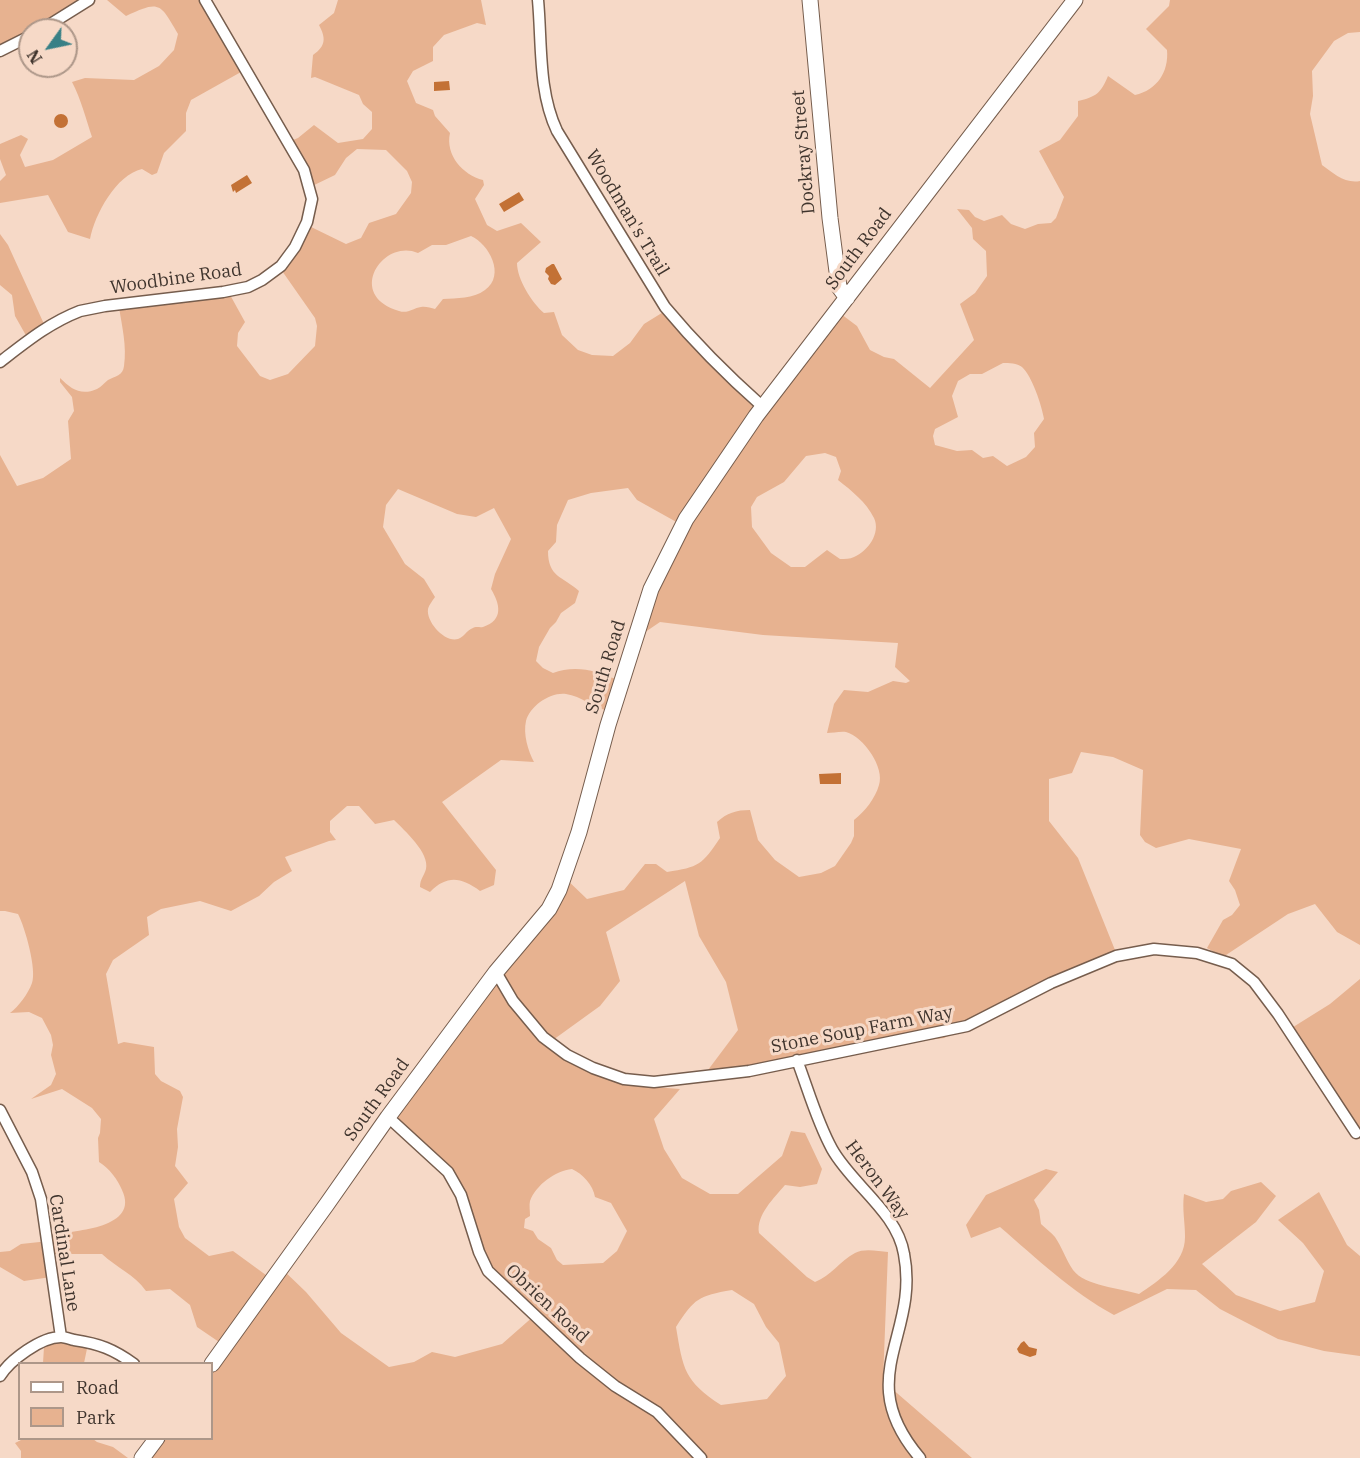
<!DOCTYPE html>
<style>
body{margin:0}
#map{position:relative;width:1360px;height:1458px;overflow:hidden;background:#f6d9c7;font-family:"IBM Plex Serif",serif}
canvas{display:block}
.legend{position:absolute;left:18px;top:1362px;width:195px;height:78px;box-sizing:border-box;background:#f6d9c7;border:2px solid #ad9789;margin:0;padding:8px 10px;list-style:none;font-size:18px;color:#3f342d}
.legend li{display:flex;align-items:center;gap:12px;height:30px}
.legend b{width:30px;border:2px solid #ad9789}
.north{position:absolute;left:18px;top:18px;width:60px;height:60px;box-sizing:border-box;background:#f6d9c7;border:2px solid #ad9789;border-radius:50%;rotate:237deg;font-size:16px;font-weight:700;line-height:24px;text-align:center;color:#3f342d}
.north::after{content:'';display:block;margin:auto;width:21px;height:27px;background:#388086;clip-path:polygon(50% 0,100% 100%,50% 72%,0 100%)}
</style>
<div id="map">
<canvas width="1360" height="1458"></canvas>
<ul class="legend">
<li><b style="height:8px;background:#fff"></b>Road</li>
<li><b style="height:16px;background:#e7b290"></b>Park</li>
</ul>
<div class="north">N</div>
</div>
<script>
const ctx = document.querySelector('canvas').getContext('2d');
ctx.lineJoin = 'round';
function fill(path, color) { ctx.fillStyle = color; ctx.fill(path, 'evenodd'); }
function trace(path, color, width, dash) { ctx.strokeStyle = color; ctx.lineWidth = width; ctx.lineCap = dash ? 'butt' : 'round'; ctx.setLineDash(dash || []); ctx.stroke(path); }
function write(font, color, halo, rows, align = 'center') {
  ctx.font = font + ' "IBM Plex Serif",serif'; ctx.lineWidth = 6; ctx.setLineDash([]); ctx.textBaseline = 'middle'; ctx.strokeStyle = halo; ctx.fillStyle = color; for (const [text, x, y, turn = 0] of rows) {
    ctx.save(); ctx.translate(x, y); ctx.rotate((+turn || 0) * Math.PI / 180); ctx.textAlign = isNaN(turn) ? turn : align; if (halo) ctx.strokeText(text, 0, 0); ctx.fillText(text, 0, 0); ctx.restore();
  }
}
const green = new Path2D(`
 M0,0H84L41,30H30V37L0,51Z
 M107,0H210L241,69V72L191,100L186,113V131L164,153L157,173L152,175L142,169C116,175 95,214 90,239L68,232L48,195L0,203V181L6,175L0,159V144L21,135L28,139L20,155L25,167L53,160L92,137C86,119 81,99 72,82L85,78L134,80L159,66L174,50L178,34C160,3 160,0 126,16Z
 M338,0H481L486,25L477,23L444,35L433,47V61L413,71L407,81L416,103L433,110L435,116L450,133C445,155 463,175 483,180L484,185L475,199L487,225L497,231L521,223L541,242L517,263C517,279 532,303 544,313L554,312L562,335L578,350L592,355L613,356L630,343L644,324L665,311L759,407L837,311L857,326L870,350L884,357L894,359L930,388L974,340L960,304L975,293L987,276L986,251L973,239L972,228L957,209L969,210L975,217L984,221L1002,215L1011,224L1025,229L1038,224L1051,223L1056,218L1064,197L1039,151L1060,140L1078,116V101C1096,97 1101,93 1108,76L1135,95C1157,90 1169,72 1167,50L1146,29L1169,6L1170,0H1360V32L1348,33L1334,41L1312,71L1313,96L1310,114L1322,165C1333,173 1345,184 1360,181V945L1337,932L1315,904L1288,914L1223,957L1207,948L1223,920L1232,915L1240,905L1235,890L1229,881L1241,849L1189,839L1156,848L1145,842L1140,835L1143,770L1113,757L1081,752L1072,773L1049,779V821L1078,858L1119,960L1083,972L944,1038L857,1049L711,1077L708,1070L738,1030L726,982L699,936L685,881L606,932L620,981L600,1006L546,1045L583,1069L627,1085L680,1089L654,1119L664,1149L682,1178L710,1194H738L782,1156L791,1131L805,1133L822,1169L817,1184L800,1187L785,1185C774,1198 756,1215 759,1233L807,1277L815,1282C831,1276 840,1261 855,1253C864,1248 878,1251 888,1252L883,1381L972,1458H141L156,1439L212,1438V1364L222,1344L197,1327L190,1305L170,1289L146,1291C134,1274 117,1268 102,1254H55L52,1256L51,1277L24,1281L0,1267V1252L10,1251L21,1244L49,1241L53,1234C76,1231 140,1228 122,1190C118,1180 109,1168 99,1162L98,1138L100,1133L101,1119L92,1108L62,1089L31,1099L51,1085L56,1074L51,1055L53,1045L51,1035L42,1018L29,1012L10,1013C19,1006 28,994 32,983C37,970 25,927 18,914L5,911H0V455L17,486L43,478L71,459L68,421L74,411L72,397L60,382V378C71,389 81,396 97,389C101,387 104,383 108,380C115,376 123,376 124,366C127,346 122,327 119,307L229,293L245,322L238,333L237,346L260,376L270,380L288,374L315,346L317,326L315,318L280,268L307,225L346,244L361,238L369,223L396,214L411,193L412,182L407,171L386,150L357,149L346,158L335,175L308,188L288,142L298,138L314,125L338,143L363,139L372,129V112L363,104L359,95L315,77L311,78L313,55C326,46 326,38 319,25L334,13ZM471,236C489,244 506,275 485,290C473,299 457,298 443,299L435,309C431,308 425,306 421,307C413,308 408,314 399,311C345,295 383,238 418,253L432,245H446ZM1003,363C1009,363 1017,363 1022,367C1032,376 1042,406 1044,419L1034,433L1035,447L1026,457L1007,466L993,456L983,458L972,450L957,451L935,445L933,436L935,429L958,417L952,396L958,381L970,374H982ZM825,453L836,457L841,471L838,480C852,491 866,502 874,518C881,533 868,551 854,557C850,559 845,559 840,559L827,550L805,567H791L771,553L752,527L751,507L757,497L784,482L806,456ZM628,488L637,500L680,524L635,639L660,622L763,635L898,643L895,667L910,681L906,683L893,681L868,692L844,690L834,704L827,733C832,733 841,731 846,732C864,737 885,768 879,785C875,799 865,811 854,820V836L851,843L835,866L821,873L799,877L775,860L758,840L750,810C736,810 727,813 717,822L720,838C702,865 699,867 667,872L656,864H645L624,890L587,899L563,876L491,978L387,1119L454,1173L466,1192L485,1257L509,1290L535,1315L502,1344L455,1357L432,1352L414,1362L389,1367L341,1333L306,1292L280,1267L270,1278L233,1251L209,1256L185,1238L179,1227L174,1199L188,1183L175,1166L178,1147L177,1129L183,1097L180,1091L161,1081L155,1074L154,1047L124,1042L118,1044L106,974L113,960L149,935L147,917L161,909L200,901L231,911L259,896L274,882L292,871L285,857L329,841L336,840L330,832V821L347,806H359L375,824L394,820C404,830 430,853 426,869C424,876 420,879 420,887L430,892C447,875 461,877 480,891L494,885L496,870L442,802L501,760L534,762C528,751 523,734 526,721C530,706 550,692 566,694C581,696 594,708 609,711L618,679C610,678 603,674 596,672C582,668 566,668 553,673L543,668L536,661L539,647L550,628L556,622L561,613L575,603L579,591C562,576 548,577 548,551L556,542L557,525L568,500L591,493ZM398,489L457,514L476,517L494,508L511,539L495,574L491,589C500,604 504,620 483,627C480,628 476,626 473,628C467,630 464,637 458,639C445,643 426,622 428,609C429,605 433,600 435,597L424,579L405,564L383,527L386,505ZM572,1169C583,1174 593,1185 595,1197L611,1203L627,1231L617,1251L603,1263L563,1265L557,1260L551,1248L538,1239L533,1231L524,1228L525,1219L530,1216C530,1211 529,1205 530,1201C536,1185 555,1171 572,1169ZM732,1290L754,1304L766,1327L779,1343L786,1376L767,1399L721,1405C684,1381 683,1369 676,1327C695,1298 698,1296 732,1290Z
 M0,234L8,245L44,324L28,339L15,316L12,295L0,285Z
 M1360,979V1131L1290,1029L1330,1004Z
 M1046,1169L1058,1172L1034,1200L1039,1210L1041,1224C1045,1228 1051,1232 1055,1237C1062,1247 1066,1260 1073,1270C1085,1286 1120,1288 1139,1294C1158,1281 1185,1264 1185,1237C1185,1222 1182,1209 1184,1194L1206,1202L1223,1199L1231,1191L1261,1182L1276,1196L1256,1222L1202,1264L1236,1295L1280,1311L1315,1302L1324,1271L1303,1243L1278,1220L1319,1192L1347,1245L1360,1256V1356L1324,1351L1278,1339L1220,1309L1196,1290L1167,1289L1114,1315C1072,1292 1036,1258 1000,1227L971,1238L966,1225L986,1195Z
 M59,1340L88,1344L84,1363H43L44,1347L41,1345Z
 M25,1438L93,1439L97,1442L113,1447L128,1458H21V1451L15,1443Z`);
const water = new Path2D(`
 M449,81L450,90L434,91V82Z
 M54 121a7 7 0 1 1 14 0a7 7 0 1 1-14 0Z
 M247,175L252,183L236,193L235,190L233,192L231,185Z
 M519,192L524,200L504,212L499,204Z
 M552,264H554L562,279L555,285L551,284L548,279L549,276L545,272L546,268Z
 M841,773V784H820L819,774Z
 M1024,1341L1029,1347L1037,1349L1036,1355L1030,1357L1019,1353L1017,1349L1021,1343Z`);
const street = new Path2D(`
 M538,0C542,43 538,91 557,131L665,307C695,343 728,376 763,407
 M41,30L89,0
 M0,51L30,36
 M0,362C26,342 49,323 80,311L105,306L223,292L248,287L262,280L281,266L295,247L307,222L312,199L304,170L205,0
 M496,972L513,1001L543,1037L567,1055L593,1068L624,1079L654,1082L749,1071L967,1026L1051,983L1116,956L1154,949L1197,953L1232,964L1254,982L1278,1014L1356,1133
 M797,1060C808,1089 817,1122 832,1149C852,1185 897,1212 904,1254C920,1336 851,1377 920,1458
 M0,1110L32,1172L41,1199L61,1337
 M388,1117L448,1172L461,1195L479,1252L488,1271L580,1358L615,1386L657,1412L701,1458
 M0,1376C10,1360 41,1337 61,1337C65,1337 70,1339 74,1340C100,1344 113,1349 134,1364`);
const secondary = new Path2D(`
 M810,0L830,218L839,287L847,298
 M212,1364L327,1204L388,1117L496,972L549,909L559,890L579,832L608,725L651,589L686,519L756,416L1075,0
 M142,1458L157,1438`);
const streetNames = [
 ["Dockray Street",804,152,-95],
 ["Woodman's Trail",627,213,59],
 ["South Road",859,249,-53],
 ["Woodbine Road",176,279,-8],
 ["South Road",606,667,-73],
 ["Stone Soup Farm Way",862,1030,-11],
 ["South Road",377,1100,-54],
 ["Heron Way",877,1180,53],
 ["Cardinal Lane",64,1253,81],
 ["Obrien Road",547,1304,43]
];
fill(green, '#e7b290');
fill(water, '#c37135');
trace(street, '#765d4d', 13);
trace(secondary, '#765d4d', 17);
trace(street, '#fff', 10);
trace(secondary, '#fff', 15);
write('18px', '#3f342d', '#f6d9c7', streetNames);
</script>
